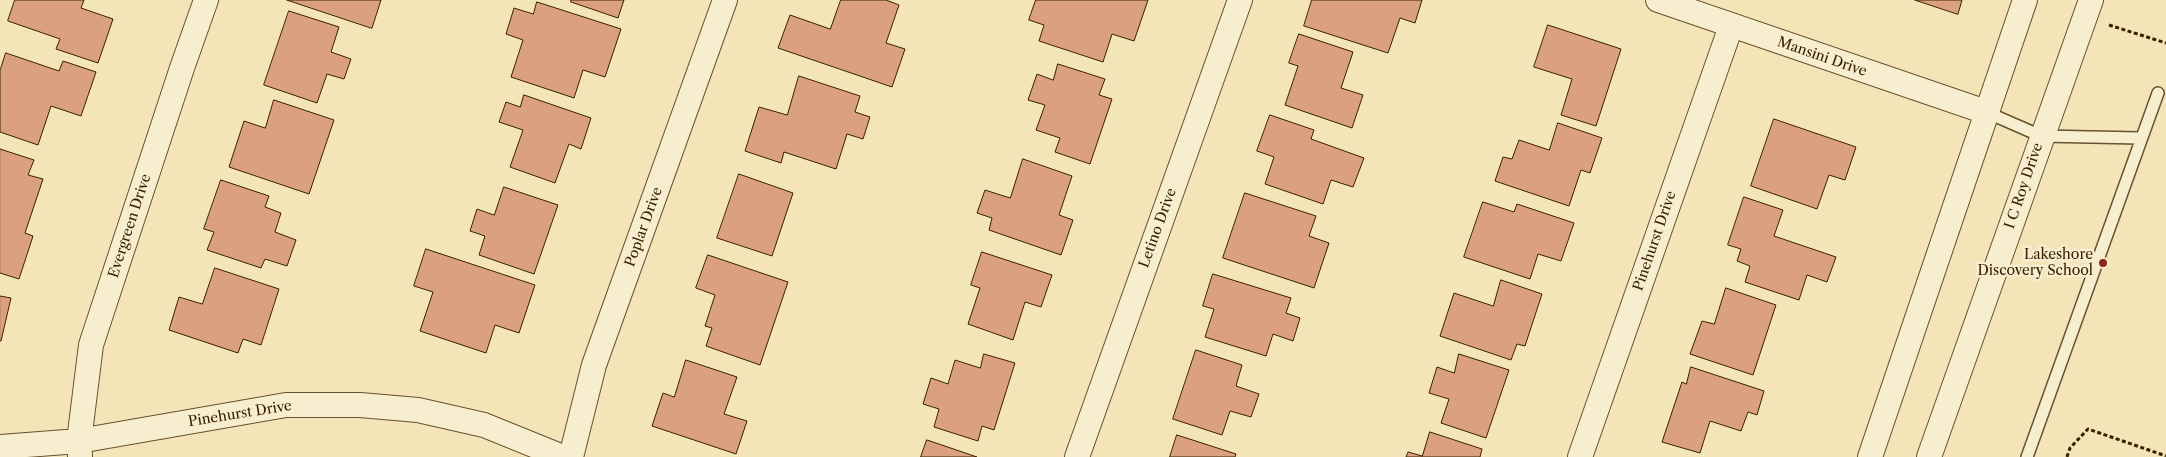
<!DOCTYPE html>
<style>
body{margin:0}
canvas{display:block;background:#f3e5b7}
</style>
<canvas width="2166" height="457"></canvas>
<script>
const ctx = document.querySelector('canvas').getContext('2d');
ctx.lineJoin = 'round';
function fill(path, color) { ctx.fillStyle = color; ctx.fill(path, 'evenodd'); }
function trace(path, color, width, dash) { ctx.strokeStyle = color; ctx.lineWidth = width; ctx.lineCap = dash ? 'butt' : 'round'; ctx.setLineDash(dash || []); ctx.stroke(path); }
function write(font, color, halo, rows, align = 'center') {
  ctx.font = font + ' "Libre Caslon Text",serif'; ctx.lineWidth = 5; ctx.setLineDash([]); ctx.textBaseline = 'middle'; ctx.strokeStyle = halo; ctx.fillStyle = color; for (const [text, x, y, turn = 0] of rows) {
    ctx.save(); ctx.translate(x, y); ctx.rotate((+turn || 0) * Math.PI / 180); ctx.textAlign = isNaN(turn) ? turn : align; if (halo) ctx.strokeText(text, 0, 0); ctx.fillText(text, 0, 0); ctx.restore();
  }
}
const building = new Path2D(`
 M15,0H84L81,8L113,19L98,63L56,49L60,39L8,21Z
 M287,0H381L372,28Z
 M571,0H624L618,18L571,2Z
 M841,0H886L899,5L886,43L905,49L892,87L778,48L790,15L830,29Z
 M1036,0H1148L1134,41L1112,34L1103,62L1039,41L1044,25L1029,20Z
 M1312,0H1422L1415,23L1400,18L1388,53L1304,26Z
 M1915,0H1962L1958,14Z
 M537,2L621,29L605,77L583,70L574,98L511,77L523,40L506,34L514,8L533,14Z
 M289,11L339,27L331,52L351,59L344,79L327,74L317,103L264,85Z
 M1548,25L1621,49L1596,126L1561,115L1572,79L1534,67Z
 M1299,34L1353,52L1341,88L1363,95L1352,128L1285,105L1298,66L1289,63Z
 M6,53L59,71L63,61L96,72L81,116L51,106L38,145L0,132V71Z
 M1058,64L1105,79L1099,95L1112,99L1090,164L1055,152L1060,138L1036,130L1045,105L1028,100L1037,74L1053,80Z
 M799,76L860,96L855,112L870,117L863,139L847,134L836,169L784,152L781,163L745,151L759,107L787,115Z
 M524,95L591,118L581,149L569,144L555,183L510,167L523,130L499,122L506,102L520,107Z
 M274,100L334,120L309,194L229,167L244,121L265,128Z
 M1270,115L1314,130L1311,139L1364,158L1353,187L1331,180L1323,204L1265,184L1274,157L1257,151Z
 M1774,119L1856,147L1845,180L1829,175L1817,209L1751,186Z
 M1558,123L1602,138L1590,173L1581,170L1569,206L1495,181L1503,157L1512,159L1519,140L1549,150Z
 M0,149L34,160L28,175L43,179L25,233L33,236L19,279L0,273Z
 M1023,159L1072,176L1059,215L1073,220L1061,255L989,230L992,218L977,213L985,190L1010,198Z
 M739,174L793,193L772,256L717,238Z
 M221,180L269,196L265,207L281,213L275,232L296,240L287,266L265,259L261,268L207,250L214,232L204,229Z
 M504,187L558,205L534,274L479,255L485,236L470,231L477,209L494,215Z
 M1245,193L1316,216L1309,236L1329,243L1314,288L1223,258Z
 M1744,197L1783,210L1774,236L1836,257L1827,282L1807,275L1799,300L1745,282L1750,266L1737,261L1741,249L1728,245Z
 M1483,202L1514,212L1517,204L1574,223L1561,261L1538,254L1530,279L1464,257Z
 M426,249L535,285L519,333L495,325L486,353L420,331L433,292L414,286Z
 M982,252L1052,275L1041,307L1025,302L1013,340L968,324L980,288L971,285Z
 M708,255L788,282L760,365L706,346L712,328L705,326L715,295L696,288Z
 M215,268L279,289L261,345L243,339L238,353L169,330L179,297L202,304Z
 M1213,274L1291,298L1286,313L1300,318L1293,341L1273,334L1266,356L1205,337L1214,309L1203,306Z
 M1501,280L1542,294L1525,346L1517,344L1511,360L1440,336L1454,293L1493,306Z
 M1726,288L1776,305L1753,375L1690,354L1702,321L1714,324Z
 M0,296L11,298L1,341H0Z
 M1196,350L1242,365L1236,386L1259,394L1251,417L1230,411L1222,435L1173,419Z
 M984,354L1015,363L994,430L982,426L978,441L934,427L939,409L923,404L931,378L948,384L955,360L980,368Z
 M1459,354L1509,370L1486,438L1441,423L1449,399L1429,393L1437,367L1454,373Z
 M686,360L737,377L724,414L747,421L736,454L652,426L663,393L674,397Z
 M1691,367L1764,391L1757,415L1748,412L1741,431L1710,421L1700,453L1662,442L1682,382L1686,384Z
 M1430,432L1482,449L1480,457H1406L1408,452L1422,456Z
 M1177,435L1236,454L1235,457H1170Z
 M927,440L977,457H921Z`);
const path = new Path2D(`
 M2109,25L2166,43
 M2067,457L2070,448L2088,429L2166,456`);
const lane = new Path2D(`
 M1986,112L2041,136L2140,138
 M2027,457L2158,93`);
const street = new Path2D(`
 M1658,0L1986,112
 M0,447L79,441L286,405H360L418,410L484,425L563,457
 M80,456L79,441L91,345L182,68L206,0
 M571,457L594,365L725,0
 M1077,457L1240,0
 M1580,457L1731,26
 M1870,457L2025,0
 M1929,457L2091,0`);
const markers = [
 [2103,263,5,"#8f2418"]
];
const streetNames = [
 ["Mansini Drive",1822,57,19],
 ["I C Roy Drive",2024,186,-71],
 ["Evergreen Drive",130,226,-72],
 ["Poplar Drive",644,227,-70],
 ["Letino Drive",1158,228,-70],
 ["Pinehurst Drive",1655,241,-71],
 ["Pinehurst Drive",240,414,-9]
];
const poiNames = [
 ["Lakeshore",2093,255],
 ["Discovery School",2093,271]
];
fill(building, '#dba17e');
trace(building, '#3a2001', 1);
trace(lane, '#68512e', 14);
trace(street, '#68512e', 26);
trace(path, '#3a2001', 3, [4, 2.5]);
trace(lane, '#f7eed0', 11);
trace(street, '#f7eed0', 24);
for (const [x, y, r, color] of markers) { const dot = new Path2D(); dot.arc(x, y, r, 0, 2 * Math.PI); ctx.fillStyle = color; ctx.fill(dot); trace(dot, '#f7eed0', 2); }
write('14px', '#3a2001', '#f7eed0', streetNames);
write('14px', '#3a2001', '#f7eed0', poiNames, 'right');
</script>
